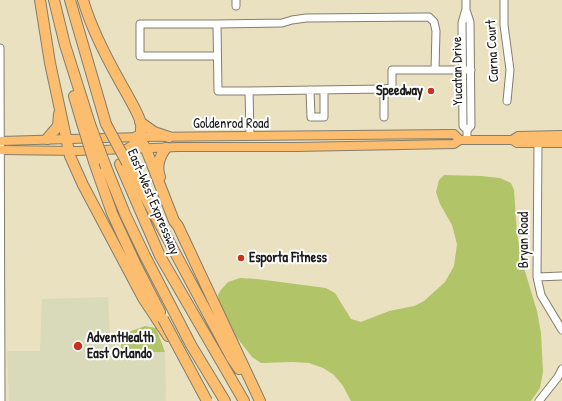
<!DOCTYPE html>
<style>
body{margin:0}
canvas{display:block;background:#eae1c0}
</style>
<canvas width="562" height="401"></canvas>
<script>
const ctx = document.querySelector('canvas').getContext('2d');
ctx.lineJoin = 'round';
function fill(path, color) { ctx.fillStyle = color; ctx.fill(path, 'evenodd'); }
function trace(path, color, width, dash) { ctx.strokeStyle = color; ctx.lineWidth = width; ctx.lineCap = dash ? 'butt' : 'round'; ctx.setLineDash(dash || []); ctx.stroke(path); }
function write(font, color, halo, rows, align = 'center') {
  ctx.font = font + ' "Patrick Hand",sans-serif'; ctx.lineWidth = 4; ctx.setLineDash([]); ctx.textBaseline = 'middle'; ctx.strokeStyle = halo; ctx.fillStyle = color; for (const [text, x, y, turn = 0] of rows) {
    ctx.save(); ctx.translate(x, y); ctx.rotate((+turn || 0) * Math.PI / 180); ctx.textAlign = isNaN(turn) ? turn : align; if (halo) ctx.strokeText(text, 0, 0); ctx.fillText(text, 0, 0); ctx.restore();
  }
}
const built = new Path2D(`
 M108,297L110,338L115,342L116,352H165L166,401H9L7,351H40L42,299Z`);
const green = new Path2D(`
 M444,175L481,176L500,178L511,183L514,190L517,234L524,268L537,311L541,333L543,372L540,388L531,401H351L343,386L334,375L323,368L309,363L292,362L261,363L252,357L231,330L219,301L218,295L220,291L228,282L240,278L257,279L326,288L335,293L351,319L361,322L389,311L414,306L424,301L445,282L454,266L457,244L452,225L440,204L436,192L439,180Z
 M145,326L156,328L165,352H124L121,347L123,334Z`);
const minor = new Path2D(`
 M236,0V6
 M466,0V9L462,23L463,126L467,130V140
 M504,0V25L510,70L507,101
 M466,10L470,22L471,126L467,130
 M217,24L282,23L292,20L306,18L429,17L434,22L436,31L435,70H471
 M0,48L1,401
 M217,56H140V24H217L218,91H249L250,135
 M310,90L311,117H324V90
 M249,91L384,89
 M384,117V89L392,88V70H435
 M538,144L537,277L541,295L562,330
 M537,277L562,276
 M539,401L558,377L562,369`);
const major = new Path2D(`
 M512,140L518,136L562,135
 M0,141L140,137L454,134L460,140
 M0,150L77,151L178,147H296L454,144L460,140H512L517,143H562`);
const highway = new Path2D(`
 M40,0L50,63L70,156L83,185L143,298L168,336
 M54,0L65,45L90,124
 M70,0L106,124
 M83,0C91,27 104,53 118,78C123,88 140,115 141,124C142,137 138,143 128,149
 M74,96L82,123
 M140,122L154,132L169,137
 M136,137L141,141L146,149L174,221L178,226L260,401
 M47,139L58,126L59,114
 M94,162L112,213L136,265L160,312
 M127,163L231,357L239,369
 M120,164L160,256L244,401
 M106,167L125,214L145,256L191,345L225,401
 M160,177C156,166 159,157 166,148`);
const highwayBridge = new Path2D(`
 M82,123L94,162
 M90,124L106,167
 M106,124L127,163
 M163,319L207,401`);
const markers = [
 [431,91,4,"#c8321e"],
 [241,258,4,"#c8321e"],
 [78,346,5,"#c8321e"]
];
const streetNames = [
 ["Carna Court",493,51,-93],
 ["Yucatan Drive",458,71,-91],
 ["Goldenrod Road",231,124],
 ["East-West Expressway",153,202,67],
 ["Bryan Road",524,240,-90]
];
const poiNames = [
 ["Speedway",423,91,"right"],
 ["Esporta Fitness",249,258],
 ["AdventHealth",87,338],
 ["East Orlando",87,354]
];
fill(built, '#d8dab9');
fill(green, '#b1c468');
trace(minor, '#837e6e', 9);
trace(major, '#837e6e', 10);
trace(highway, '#837e6e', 12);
trace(minor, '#fff', 7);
trace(major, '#fcbd6f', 8);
trace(highway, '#fcbd6f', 10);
trace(highwayBridge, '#837e6e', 12, []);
trace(highwayBridge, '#fcbd6f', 10);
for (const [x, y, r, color] of markers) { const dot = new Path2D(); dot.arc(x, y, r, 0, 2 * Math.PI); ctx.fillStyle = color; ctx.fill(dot); trace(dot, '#fff', 1.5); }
write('14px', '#1c1c1c', '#fff', streetNames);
write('bold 14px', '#1c1c1c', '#fff', poiNames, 'left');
</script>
